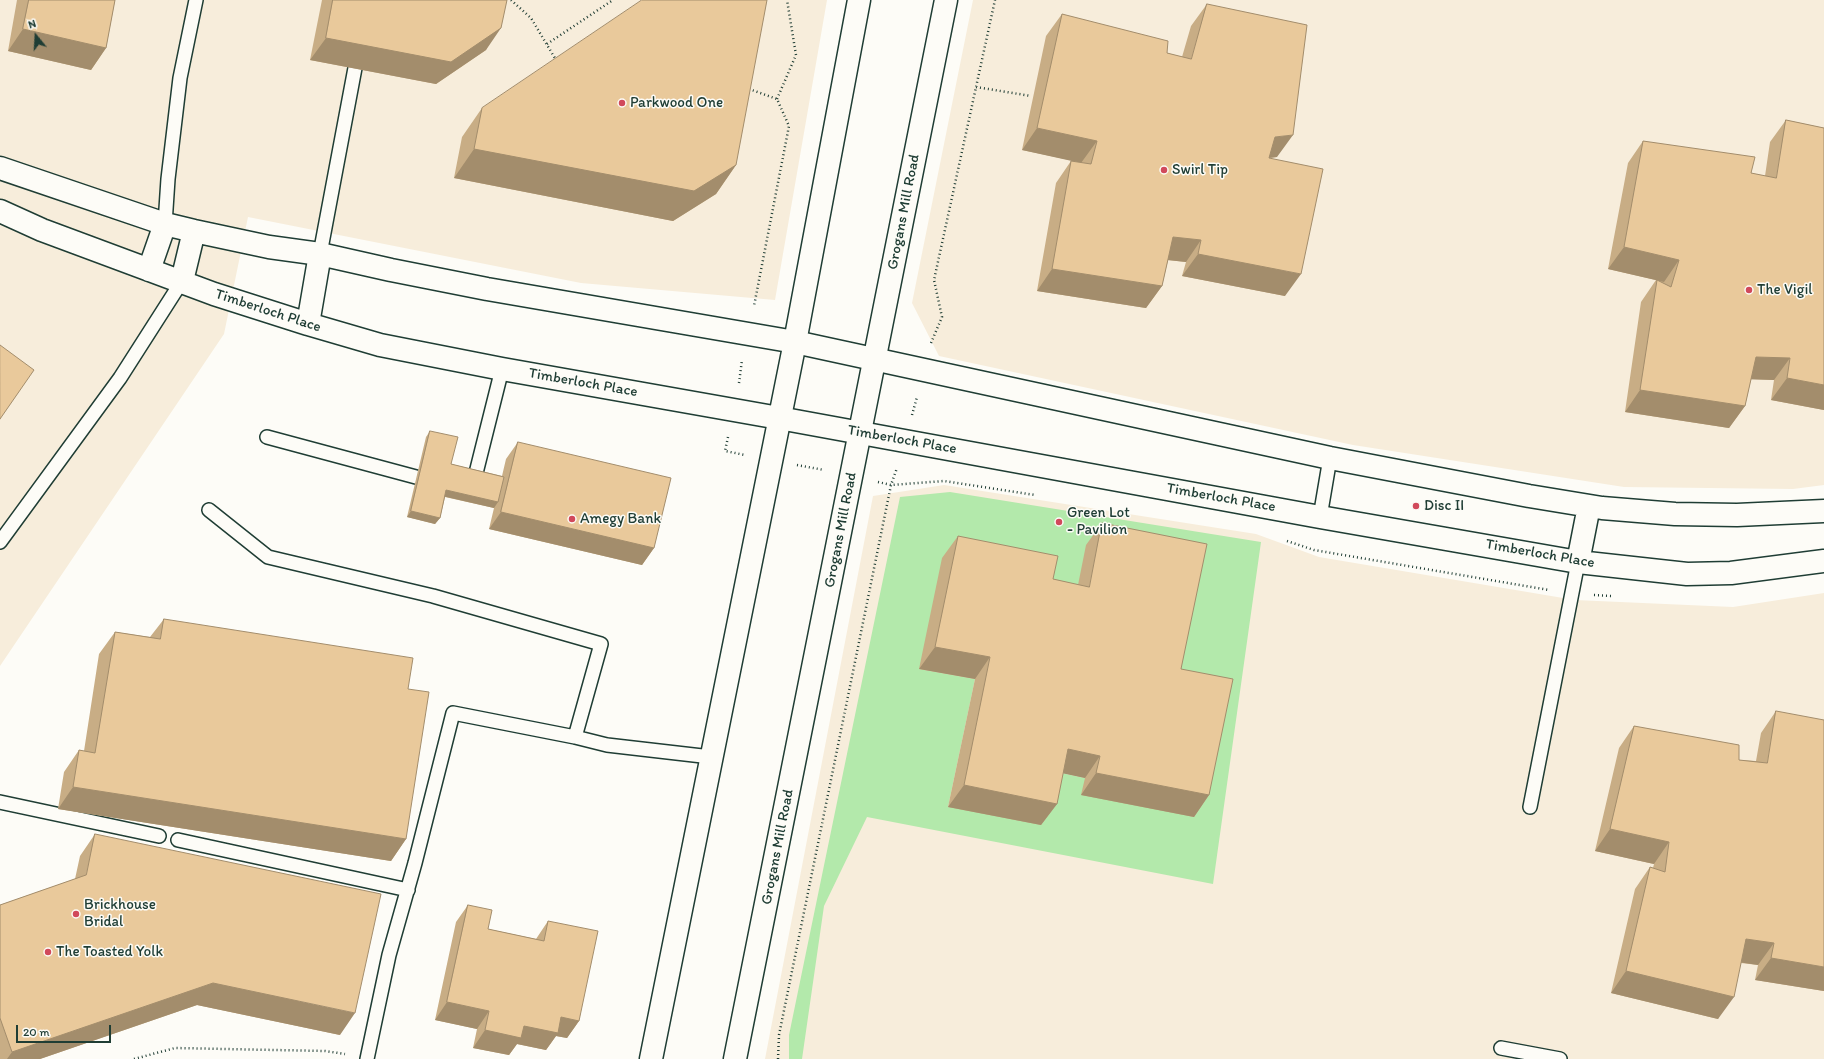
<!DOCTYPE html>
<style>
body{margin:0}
#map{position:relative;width:1824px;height:1059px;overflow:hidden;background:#fdfcf7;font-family:Itim,sans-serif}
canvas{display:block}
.north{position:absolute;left:16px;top:16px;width:40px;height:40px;-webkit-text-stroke:3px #fdfcf7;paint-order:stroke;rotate:342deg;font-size:11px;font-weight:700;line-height:16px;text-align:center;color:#1f3d34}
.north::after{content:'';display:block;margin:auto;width:14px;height:18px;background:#1f3d34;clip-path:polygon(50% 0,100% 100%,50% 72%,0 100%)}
.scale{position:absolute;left:16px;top:1025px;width:95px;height:18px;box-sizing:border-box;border:2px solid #1f3d34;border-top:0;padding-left:5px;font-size:12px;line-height:14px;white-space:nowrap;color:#1f3d34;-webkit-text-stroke:3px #fdfcf7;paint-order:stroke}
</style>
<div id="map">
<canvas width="1824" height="1059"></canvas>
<div class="north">N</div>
<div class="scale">20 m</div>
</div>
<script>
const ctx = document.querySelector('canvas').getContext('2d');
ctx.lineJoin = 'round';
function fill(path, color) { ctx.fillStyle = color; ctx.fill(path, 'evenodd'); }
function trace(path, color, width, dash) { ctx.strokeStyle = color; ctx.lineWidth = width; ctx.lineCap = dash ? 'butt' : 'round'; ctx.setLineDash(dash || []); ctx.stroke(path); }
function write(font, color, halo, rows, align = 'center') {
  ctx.font = font + ' Itim,sans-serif'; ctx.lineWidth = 3; ctx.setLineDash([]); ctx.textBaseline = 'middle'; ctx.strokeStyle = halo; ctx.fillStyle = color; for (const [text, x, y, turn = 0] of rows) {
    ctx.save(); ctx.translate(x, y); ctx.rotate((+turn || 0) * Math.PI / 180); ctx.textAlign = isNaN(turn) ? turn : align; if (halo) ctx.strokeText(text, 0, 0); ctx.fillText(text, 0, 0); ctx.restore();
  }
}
const built = new Path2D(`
 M0,0H827L775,300L581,283L248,217L224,334L0,666Z
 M973,0H1824V485L1793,489L1624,487L1353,445L939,356L912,303Z
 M944,485L1256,534L1319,557L1575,600L1733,607L1824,593V1059H765L873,496Z`);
const green = new Path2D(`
 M950,492L1261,542L1213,884L867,817L824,906L802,1059H789V1035L900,497ZM1073,609L1194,817L1085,778L1052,771L948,807L975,679L919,669Z`);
const path = new Path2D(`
 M511,0L531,18L556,60
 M547,44L613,0
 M976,87L1031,96
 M749,89L777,99L789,126L754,306
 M777,99L796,55L787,0
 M931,343L942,317L934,280L995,0
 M739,383L742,360
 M912,415L917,397
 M728,437L725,451L745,455
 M797,465L824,470
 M878,482L891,485L944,481L1035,495
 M1287,541L1314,550L1549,590
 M1594,595L1611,596
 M134,1059L175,1048L325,1051L345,1054
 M778,1059L779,1035L891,485L897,468`);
const service = new Path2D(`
 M165,224L168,179L180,78L196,0
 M320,254L355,68
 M267,437L416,477
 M475,477L502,369
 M209,510L268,557L433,596L601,644L575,737
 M1320,517L1330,458
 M0,542L120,378L182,281
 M0,802L159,836
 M1530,807L1578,562
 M178,840L408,890
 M1501,1048L1560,1059
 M367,1059L389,955L415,863L453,713L575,737L607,745L711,757`);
const minor = new Path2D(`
 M0,168L165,224L194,231L269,247L320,254L391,270L487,289L795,342
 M0,211L42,230L214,294L308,324L380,345L502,369L779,418
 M149,270L165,224
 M182,281L194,231
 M308,324L320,254`);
const tertiary = new Path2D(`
 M795,342L1330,458L1529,496L1602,508L1675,514L1737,515L1824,511
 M779,418L1320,517L1578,562L1687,574L1731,573L1824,561
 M1578,562L1589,506`);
const secondary = new Path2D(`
 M651,1059L795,342L859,0
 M735,1059L946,0`);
const wall = new Path2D(`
 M17,0H115L106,48L91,70L8,51Z
 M322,0H507L486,50L436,84L310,60Z
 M1207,4L1277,157L1269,158L1285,296L1182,276L1186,262L1168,260L1162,286L1146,308L1037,291L1056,183L1071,161H1074L1022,150L1046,36L1062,14L1167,53L1182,57L1191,26Z
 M482,108L736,165L716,194L673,221L454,178L462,137Z
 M1786,120L1824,128V410L1771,400L1774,380L1751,379L1745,406L1729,428L1625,412L1641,302L1656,280L1608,269L1628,163L1643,141L1751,173L1765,176L1770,142Z
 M430,431L451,464L502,476L506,459L518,442L654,548L642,565L489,529L494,508L445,497L440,518L435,524L407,517L426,437Z
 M1102,523L1181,669L1209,795L1194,817L1081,795L1085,778L1063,773L1057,804L1041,825L948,807L975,679L919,669L942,558L958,536L1053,579L1078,585L1086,545Z
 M164,619L408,689L406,839L391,861L58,809L64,772L79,750L84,751L99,654L115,632L150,637Z
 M1776,711L1824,991L1755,980L1758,965L1741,963L1718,1019L1611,993L1635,889L1650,867L1653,868L1654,864L1595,851L1619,748L1634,726L1739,760L1756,761L1761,733Z
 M95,834L340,1035L197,1005L40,1059H0V905L75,879L80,856Z
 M468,905L488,929L536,939L548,921L579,1021L567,1038L556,1036L546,1050L517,1044L509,1055L473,1048L477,1029L435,1020L456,922Z`);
const shadedWall = new Path2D(`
 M501,28L486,50L436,84L310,60L326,38Z
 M23,29L106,48L91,70L8,51Z
 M1037,128L1097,141L1081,163L1022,150Z
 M1293,135L1277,157L1260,159L1275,137Z
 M474,149L736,165L716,194L673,221L454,178Z
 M1173,237L1201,240L1186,262L1158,259Z
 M1624,247L1679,260L1664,282L1608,269Z
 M1198,254L1301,274L1285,296L1182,276Z
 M1052,269L1162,286L1146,308L1037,291Z
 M1756,357L1790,358L1774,380L1740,379Z
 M1787,378L1824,385V410L1771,400Z
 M1640,390L1745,406L1729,428L1625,412Z
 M446,490L498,502L494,508L442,496Z
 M411,511L440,518L435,524L407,517Z
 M501,512L654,548L642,565L489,529Z
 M935,647L990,657L975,679L919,669Z
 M1068,749L1100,756L1085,778L1052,771Z
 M1096,773L1209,795L1194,817L1081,795Z
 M964,785L1057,804L1041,825L948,807Z
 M73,787L406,839L391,861L58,809Z
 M1610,829L1669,842L1654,864L1595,851Z
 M1746,939L1774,943L1758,965L1731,961Z
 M1771,958L1824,967V991L1755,980Z
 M1626,971L1734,997L1718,1019L1611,993Z
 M213,983L355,1013L340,1035L197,1005L40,1059H7L12,1052Z
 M447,1002L489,1011L477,1029L435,1020Z
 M561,1017L579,1021L567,1038L556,1036L546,1050L517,1044L509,1055L473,1048L485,1030L524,1026Z`);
const building = new Path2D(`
 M29,0H115L106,48L23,29Z
 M333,0H507L501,28L451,62L326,38Z
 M642,0H767L736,165L694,191L474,149L482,108Z
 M1207,4L1307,25L1293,135L1275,137L1269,158L1323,169L1301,274L1198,254L1201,240L1173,237L1162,286L1052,269L1071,161L1091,164L1097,141L1037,128L1062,14L1168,41L1167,53L1191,59Z
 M1786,120L1824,128V385L1787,378L1790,358L1756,357L1745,406L1640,390L1657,280L1671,287L1679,260L1624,247L1643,141L1755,157L1751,173L1776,178Z
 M0,345L34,370L0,419Z
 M430,431L458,437L451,464L504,477L498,502L446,490L440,518L411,511Z
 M518,442L671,478L654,548L501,512Z
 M1102,523L1207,544L1181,669L1233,679L1209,795L1096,773L1100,756L1068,749L1057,804L964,785L990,657L935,647L958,536L1058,556L1053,579L1089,587Z
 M164,619L413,658L408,689L429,692L406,839L73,787L79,750L95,753L115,632L160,639Z
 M1776,711L1824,720V967L1771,958L1774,943L1746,939L1734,997L1626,971L1650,867L1665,872L1669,842L1610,829L1634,726L1739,745V760L1767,763Z
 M95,834L381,894L355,1013L213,983L12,1052L0,1018V905L86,875Z
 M468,905L492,910L488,929L544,941L548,921L598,931L579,1021L561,1017L558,1033L524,1026L521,1038L485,1030L489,1011L447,1002Z`);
const markers = [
 [622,103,4,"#d1495b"],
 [1164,170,4,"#d1495b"],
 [1749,290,4,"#d1495b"],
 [1416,506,4,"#d1495b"],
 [572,519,4,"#d1495b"],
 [1059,522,4,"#d1495b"],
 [76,914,4,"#d1495b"],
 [48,952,4,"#d1495b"]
];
const poiNames = [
 ["Parkwood One",630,103],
 ["Swirl Tip",1172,170],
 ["The Vigil",1757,290],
 ["Disc II",1424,506],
 ["Green Lot",1067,513],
 ["- Pavilion",1067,530],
 ["Amegy Bank",580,519],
 ["Brickhouse",84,905],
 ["Bridal",84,922],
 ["The Toasted Yolk",56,952]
];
const streetNames = [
 ["Grogans Mill Road",904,212,-79],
 ["Timberloch Place",268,311,18],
 ["Timberloch Place",583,383,10],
 ["Timberloch Place",902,440,10],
 ["Timberloch Place",1221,498,10],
 ["Grogans Mill Road",841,530,-79],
 ["Timberloch Place",1540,554,10],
 ["Grogans Mill Road",778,847,-79]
];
fill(built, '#f7eddb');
fill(green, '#b3e9ab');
trace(service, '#1f3d34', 16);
trace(minor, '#1f3d34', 25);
trace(tertiary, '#1f3d34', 25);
trace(secondary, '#1f3d34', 25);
trace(path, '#1f3d34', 2.5, [1, 3]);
trace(service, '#fdfcf7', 13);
trace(minor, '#fdfcf7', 22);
trace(tertiary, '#fdfcf7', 22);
trace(secondary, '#fdfcf7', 22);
fill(wall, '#c8ad85');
fill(shadedWall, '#a38d6c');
fill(building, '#e9c99b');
trace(building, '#a38d6c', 1);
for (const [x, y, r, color] of markers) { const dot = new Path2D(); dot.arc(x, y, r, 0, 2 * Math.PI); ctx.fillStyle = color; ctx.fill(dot); trace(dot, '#fdfcf7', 1.5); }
write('15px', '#1f3d34', '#fdfcf7', poiNames, 'left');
write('15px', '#1f3d34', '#fdfcf7', streetNames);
</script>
